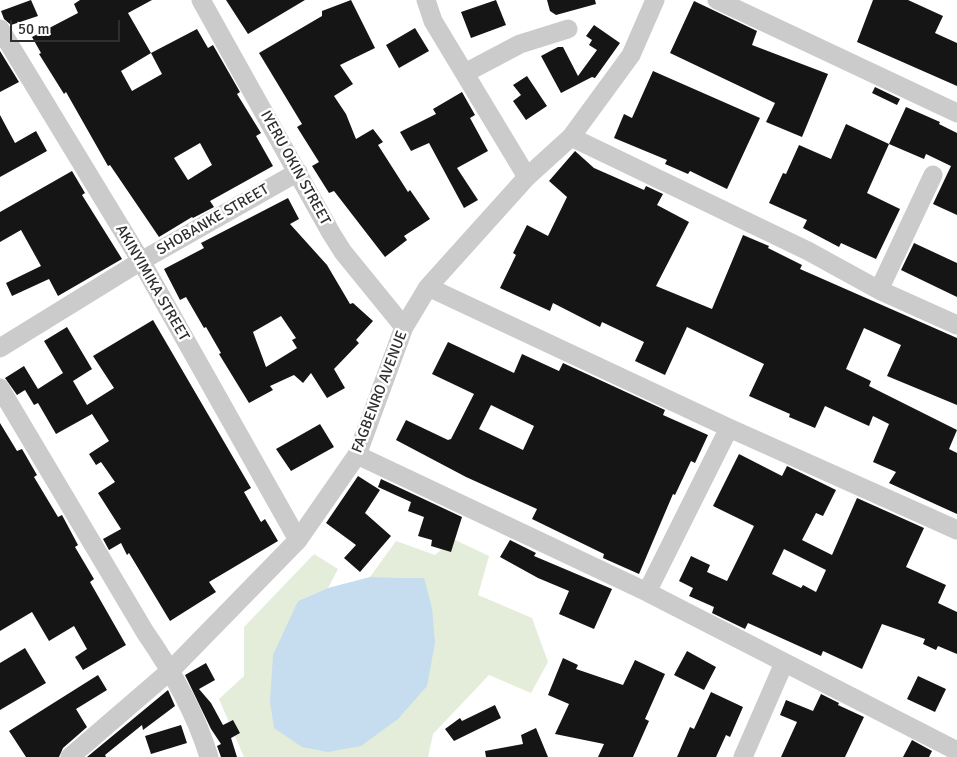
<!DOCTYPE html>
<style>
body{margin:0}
#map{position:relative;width:957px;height:757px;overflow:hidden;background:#fff;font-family:Signika,sans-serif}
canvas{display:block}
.scale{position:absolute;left:10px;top:20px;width:110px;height:22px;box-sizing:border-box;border:2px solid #2e2e2e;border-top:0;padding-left:6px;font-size:15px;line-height:18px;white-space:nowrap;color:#2e2e2e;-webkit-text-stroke:4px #fff;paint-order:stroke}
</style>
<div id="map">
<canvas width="957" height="757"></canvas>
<div class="scale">50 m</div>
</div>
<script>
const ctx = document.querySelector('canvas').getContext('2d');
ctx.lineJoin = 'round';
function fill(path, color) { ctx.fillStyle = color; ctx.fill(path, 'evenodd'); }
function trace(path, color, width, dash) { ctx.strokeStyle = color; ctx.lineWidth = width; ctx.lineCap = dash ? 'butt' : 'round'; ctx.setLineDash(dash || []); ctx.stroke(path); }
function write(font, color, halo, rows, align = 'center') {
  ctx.font = font + ' Signika,sans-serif'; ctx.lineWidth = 5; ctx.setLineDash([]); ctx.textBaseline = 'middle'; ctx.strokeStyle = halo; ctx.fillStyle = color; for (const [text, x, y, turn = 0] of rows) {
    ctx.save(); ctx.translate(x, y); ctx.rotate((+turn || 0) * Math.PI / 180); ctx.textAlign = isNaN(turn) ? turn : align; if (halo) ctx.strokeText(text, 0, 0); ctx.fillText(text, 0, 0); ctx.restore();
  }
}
const green = new Path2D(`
 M453,539L489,556L478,595L532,618L548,662L531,693L489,675L433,734L428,757H244L219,699L244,676V627L314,554L338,569L328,588L298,601L424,578L370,577L396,541L435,555Z`);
const water = new Path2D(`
 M370,577L424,578L432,608L435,643L427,686L398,719L361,746L328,752L302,747L274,728L270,702L273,655L298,601L328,588Z`);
const building = new Path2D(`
 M31,0L38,16L11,25L4,19L1,11Z
 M80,0H152L128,13L151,53L197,29L208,48L213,45L240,92L237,94L261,133L256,136L273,166L210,201L214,207L193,218L192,217L159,237L110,165L108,166L66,92L64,94L39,54L41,53L32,37L78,13L74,4ZM151,53L162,74L132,91L121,71ZM200,143L212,165L188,180L174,158Z
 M226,0H305L248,34Z
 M351,0L375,48L340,65L353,84L334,96L346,114L356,139L373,129L383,142L378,145L408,192L410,190L430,219L404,236L407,240L385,257L334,191L329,193L312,166L319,162L297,127L302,124L259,53L322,16V11Z
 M496,0L506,25L471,38L461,12Z
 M547,0H595L596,4L556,15L550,11Z
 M873,0H908L943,16L935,33L957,43V86L857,42Z
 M694,1L757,31L752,45L828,74L802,137L766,122L775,103L670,53Z
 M594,25L620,43L595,78L592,77L561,93L541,56L558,47H563L578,76L597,50L589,45L592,40L586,36Z
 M415,28L429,51L399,68L386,45Z
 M0,51L19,82L0,92Z
 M653,71L760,118L727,189L690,171L688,174L665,164L667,160L614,138L624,114L632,118Z
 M527,76L547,106L526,120L513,101L521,95L513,85Z
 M875,87L900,99L897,105L872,93Z
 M462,92L475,115L470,118L488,151L457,168L478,200L464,208L429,143L411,151L400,132L436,114L433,109Z
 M906,107L940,122L939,124L957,133V215L933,204L951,166L926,154L924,159L889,144Z
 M0,115L15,143L36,131L47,151L0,177Z
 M846,124L889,144L867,193L900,209L876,259L841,243L839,247L803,228L807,220L769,203L783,173L786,174L799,145L831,159Z
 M575,151L594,168L644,190L646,186L663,194L657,205L689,222L656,286L712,309L743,235L769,246L768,248L802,265L800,269L957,338V405L887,376L901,345L864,328L846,369L871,381L869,386L957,430L949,449L957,453V514L889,483L896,472L873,462L889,424L873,416L869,426L825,406L815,428L789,417L790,414L749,396L764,364L687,327L665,375L635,361L644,342L602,322L600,327L553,303L550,311L500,288L516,255L513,253L527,225L548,236L567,197L549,181Z
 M72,171L85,193L82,195L122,259L58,296L49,279L12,296L6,283L41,266L21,230L0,242V212Z
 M288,198L299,219L290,224L327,265L350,304L353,303L373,321L356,340L359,343L334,369L345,388L327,398L311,373L303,383L294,375L270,386L273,390L249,403L219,354L221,353L206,327L204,328L186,297L180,300L164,269L204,248L201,243ZM281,316L296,338L292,340L297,348L266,367L253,332Z
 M914,243L957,263V297L901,270Z
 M153,320L251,488L244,492L261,522L265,519L278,541L209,582L216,592L170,621L129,553L127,555L121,543L109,550L103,539L121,529L98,493L115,482L101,462L96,465L89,454L109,441L92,414L56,434L38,403L34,405L25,390L17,395L5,378L24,366L38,389L63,373L44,341L67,327L92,369L73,381L87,405L114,388L93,356Z
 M448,342L514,373L522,354L559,371L563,363L665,410L663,415L708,435L695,463L691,461L675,495L673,494L639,574L603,558L604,554L532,519L537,509L466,477L396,440L406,420L448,440L451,439L474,394L432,374ZM491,405L534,426L523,450L479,429Z
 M0,423L17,451L22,449L37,475L34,477L58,517L62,515L78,545L75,547L94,579L90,582L126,645L83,670L75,657L87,649L74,626L49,641L32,612L0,631Z
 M320,424L334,447L291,471L276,449Z
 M739,454L782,476L787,466L836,490L823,516L816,513L802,540L832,555L857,498L924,528L906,567L946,585L938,603L957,612V654L938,646L936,650L923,644L925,639L882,624L862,669L823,651L821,656L748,623L745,629L712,613L714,607L689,596L693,588L679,581L691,556L710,565L707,572L727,581L754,526L713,506ZM784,549L826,570L816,592L803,585L801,588L772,574Z
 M358,476L380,490L365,513L391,536L360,572L344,558L356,545L326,523Z
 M381,479L462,517L451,552L431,546L432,540L418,536L424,517L408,511L411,502L378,487Z
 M510,540L536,553L534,556L612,589L594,629L559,614L569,591L538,578L500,557Z
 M25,648L46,683L0,710V663Z
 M687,651L716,667L704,690L674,675Z
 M563,658L578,665L576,669L623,685L635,660L665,674L645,719L649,721L633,757H598L604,744L555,734L569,704L548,695Z
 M206,663L215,680L199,689L211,703L223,725L233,720L240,733L231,738L237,757H221L217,746L221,744L211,729L185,675Z
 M98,675L107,690L76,709L87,727L63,748L59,757H26L9,731Z
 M918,676L946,689L935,712L907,699Z
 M168,690L175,706L143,730L142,725L105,755L106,757H87Z
 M711,692L743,707L730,737L726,735L716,757H677L690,727L694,729Z
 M821,694L839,703L838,705L864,717L845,757H781L797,722L780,715L786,700L813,711Z
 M495,705L501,718L454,741L445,729L460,718L462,721Z
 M181,725L187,743L151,754L145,736Z
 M536,728L548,757H486L485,751L523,744L521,735Z
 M912,740L932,751L929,757H903Z`);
const minor = new Path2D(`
 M201,0L331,233L343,252L404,327
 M426,0L433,21L527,177
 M717,0L957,113
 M0,29L141,261L298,540
 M465,73L520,44L568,29
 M571,137L808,251L879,290L957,325
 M428,287L729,428L957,530
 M879,290L933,175
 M0,348L141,261L298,172
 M0,388L145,632C172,671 195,711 209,757
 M357,455L647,592L957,751
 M647,592L729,428
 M70,757L171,670L298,540L357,455L404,327L428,287L527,177L571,137L631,55L655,0
 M743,757L784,663`);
const streetNames = [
 ["IYERU OKIN STREET",295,168,61],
 ["SHOBANKE STREET",213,220,-30],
 ["AKINYIMIKA STREET",152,283,60],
 ["FAGBENRO AVENUE",380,392,-69]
];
fill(green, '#e4edda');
fill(water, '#c5ddee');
fill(building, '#151515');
trace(minor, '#cbcbcb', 19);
write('15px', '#2e2e2e', '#fff', streetNames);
</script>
